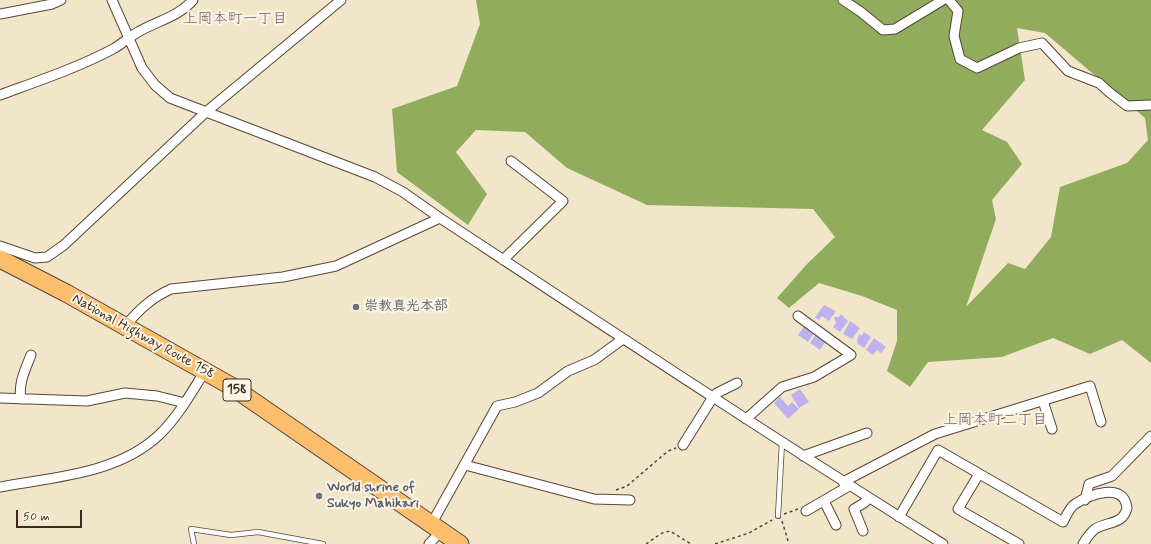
<!DOCTYPE html>
<meta charset="utf-8">
<style>
body{margin:0}
#map{position:relative;width:1151px;height:544px;overflow:hidden;background:#f2e6ca;font-family:Mynerve,sans-serif}
canvas{display:block}
.scale{position:absolute;left:16px;top:510px;width:66px;height:18px;box-sizing:border-box;border:2px solid #3b2a1e;border-top:0;padding-left:5px;font-size:12px;line-height:14px;white-space:nowrap;color:#3b2a1e;-webkit-text-stroke:3px #fcf5e5;paint-order:stroke}
</style>
<div id="map">
<canvas width="1151" height="544"></canvas>
<div class="scale">50 m</div>
</div>
<script>
const ctx = document.querySelector('canvas').getContext('2d');
ctx.lineJoin = 'round';
function fill(path, color) { ctx.fillStyle = color; ctx.fill(path, 'evenodd'); }
function trace(path, color, width, dash) { ctx.strokeStyle = color; ctx.lineWidth = width; ctx.lineCap = dash ? 'butt' : 'round'; ctx.setLineDash(dash || []); ctx.stroke(path); }
function write(font, color, halo, rows, align = 'center') {
  ctx.font = font + ' Mynerve,"Klee One",sans-serif'; ctx.lineWidth = 4; ctx.setLineDash([]); ctx.textBaseline = 'middle'; ctx.strokeStyle = halo; ctx.fillStyle = color; for (const [text, x, y, turn = 0] of rows) {
    ctx.save(); ctx.translate(x, y); ctx.rotate((+turn || 0) * Math.PI / 180); ctx.textAlign = isNaN(turn) ? turn : align; if (halo) ctx.strokeText(text, 0, 0); ctx.fillText(text, 0, 0); ctx.restore();
  }
}
const forest = new Path2D(`
 M476,0H1151V363L1122,340L1090,354L1053,338L1002,357L928,362L910,387L887,371L897,341V310L862,296L819,283L789,308L777,298L807,264L835,237L813,209L647,205L567,168L525,132L476,130L456,152L487,194L468,225L397,172L392,109L457,86L480,24ZM1017,28L1045,33L1145,118L1148,140L1127,163L1060,187L1051,237L1025,269L1008,263L966,307L996,219L992,200L1022,164L1007,142L982,130L1025,80Z`);
const building = new Path2D(`
 M824,305L836,311L829,321L822,316L819,320L815,317Z
 M841,314L848,321L840,332L833,327L836,323L834,317H839Z
 M850,321L860,328L852,339L843,334Z
 M805,325L815,332L808,342L798,335Z
 M864,332L871,337L864,348L858,344L857,341L859,334L861,336Z
 M816,334L826,341L820,350L810,343Z
 M874,338L886,347L881,353L877,350L873,355L866,350Z
 M800,389L809,402L799,408L791,395Z
 M780,397L788,406L792,402L799,409L788,419L774,403Z`);
const path = new Path2D(`
 M616,490L627,486L668,451L676,448
 M784,514L798,509
 M782,521L789,544
 M646,544L662,533L670,531L691,544
 M715,544L749,533L772,520`);
const lane = new Path2D(`
 M778,516L782,442
 M194,544L191,529L231,535L258,532L323,544`);
const street = new Path2D(`
 M112,0L142,68L155,85L170,98L375,177L403,192L440,218C607,328 773,438 943,544
 M843,0L861,12L883,30L895,29L943,0
 M949,0L958,11L954,36L960,59L977,68L1019,48L1042,43L1068,71L1099,83L1109,92L1127,106L1151,105
 M0,14L52,4L61,0
 M0,95C38,81 77,68 113,49C122,44 129,37 138,32C157,21 178,17 193,0
 M0,246L35,258L47,257L64,245L206,112L341,0
 M503,260L563,201L511,161
 M125,326C139,310 151,298 171,289L283,277L336,266L440,218
 M0,398L87,401L125,393L157,396L185,403
 M21,399C18,384 25,370 31,355
 M1043,401L1052,429
 M746,419L782,387L814,377L851,355L798,316
 M683,445L713,397L717,393L737,383
 M803,456L867,433
 M465,465L594,499L630,500
 M979,474L958,509L1019,544
 M843,482L935,434L1090,386L1101,422
 M0,487C53,477 118,474 159,435C178,417 191,393 205,371
 M1085,500L1089,484L1112,476L1151,436
 M824,501L836,525
 M806,511L849,486
 M899,517L938,450L1063,522C1066,516 1070,507 1075,504C1089,495 1124,481 1127,508C1123,525 1108,521 1095,529C1090,533 1086,539 1083,544
 M432,523L497,406L515,402L538,393L568,371L594,360L623,339
 M863,531L854,509L864,503L868,499
 M429,544L442,530`);
const highway = new Path2D(`
 M0,259L66,293L231,386L460,544`);
const markers = [
 [356,307,4,"#6b7280"],
 [319,496,4,"#6b7280"]
];
const shields = [
 [237,390,28]
];
const shieldNames = [
 ["158",237,390]
];
const worshipNames = [
 ["崇教真光本部",364,307],
 ["World shrine of",327,488],
 ["Sukyo Mahikari",327,504]
];
const streetNames = [
 ["National Highway Route 158",143,337,29]
];
const neighbourhoodNames = [
 ["上岡本町一丁目",235,20],
 ["上岡本町二丁目",995,421]
];
fill(forest, '#92ac5d');
fill(building, '#beb2ee');
trace(lane, '#564638', 6);
trace(street, '#564638', 11);
trace(highway, '#564638', 19);
trace(path, '#564638', 1.5, [3, 3]);
trace(lane, '#fff', 4.5);
trace(street, '#fff', 9);
trace(highway, '#fabe6d', 17);
for (const [x, y, r, color] of markers) { const dot = new Path2D(); dot.arc(x, y, r, 0, 2 * Math.PI); ctx.fillStyle = color; ctx.fill(dot); trace(dot, '#fcf5e5', 1.5); }
for (const [x, y, w] of shields) { const box = new Path2D(); box.roundRect(x - w / 2, y - 11, w, 22, 3); ctx.fillStyle = '#fcf5e5'; ctx.fill(box); trace(box, '#3b2a1e', 1); }
write('bold 13px', '#3b2a1e', null, shieldNames);
write('bold 14px', '#5b616d', '#fcf5e5', worshipNames, 'left');
write('14px', '#3b2a1e', '#fcf5e5', streetNames);
write('15px', '#695a67', '#fcf5e5', neighbourhoodNames);
</script>
